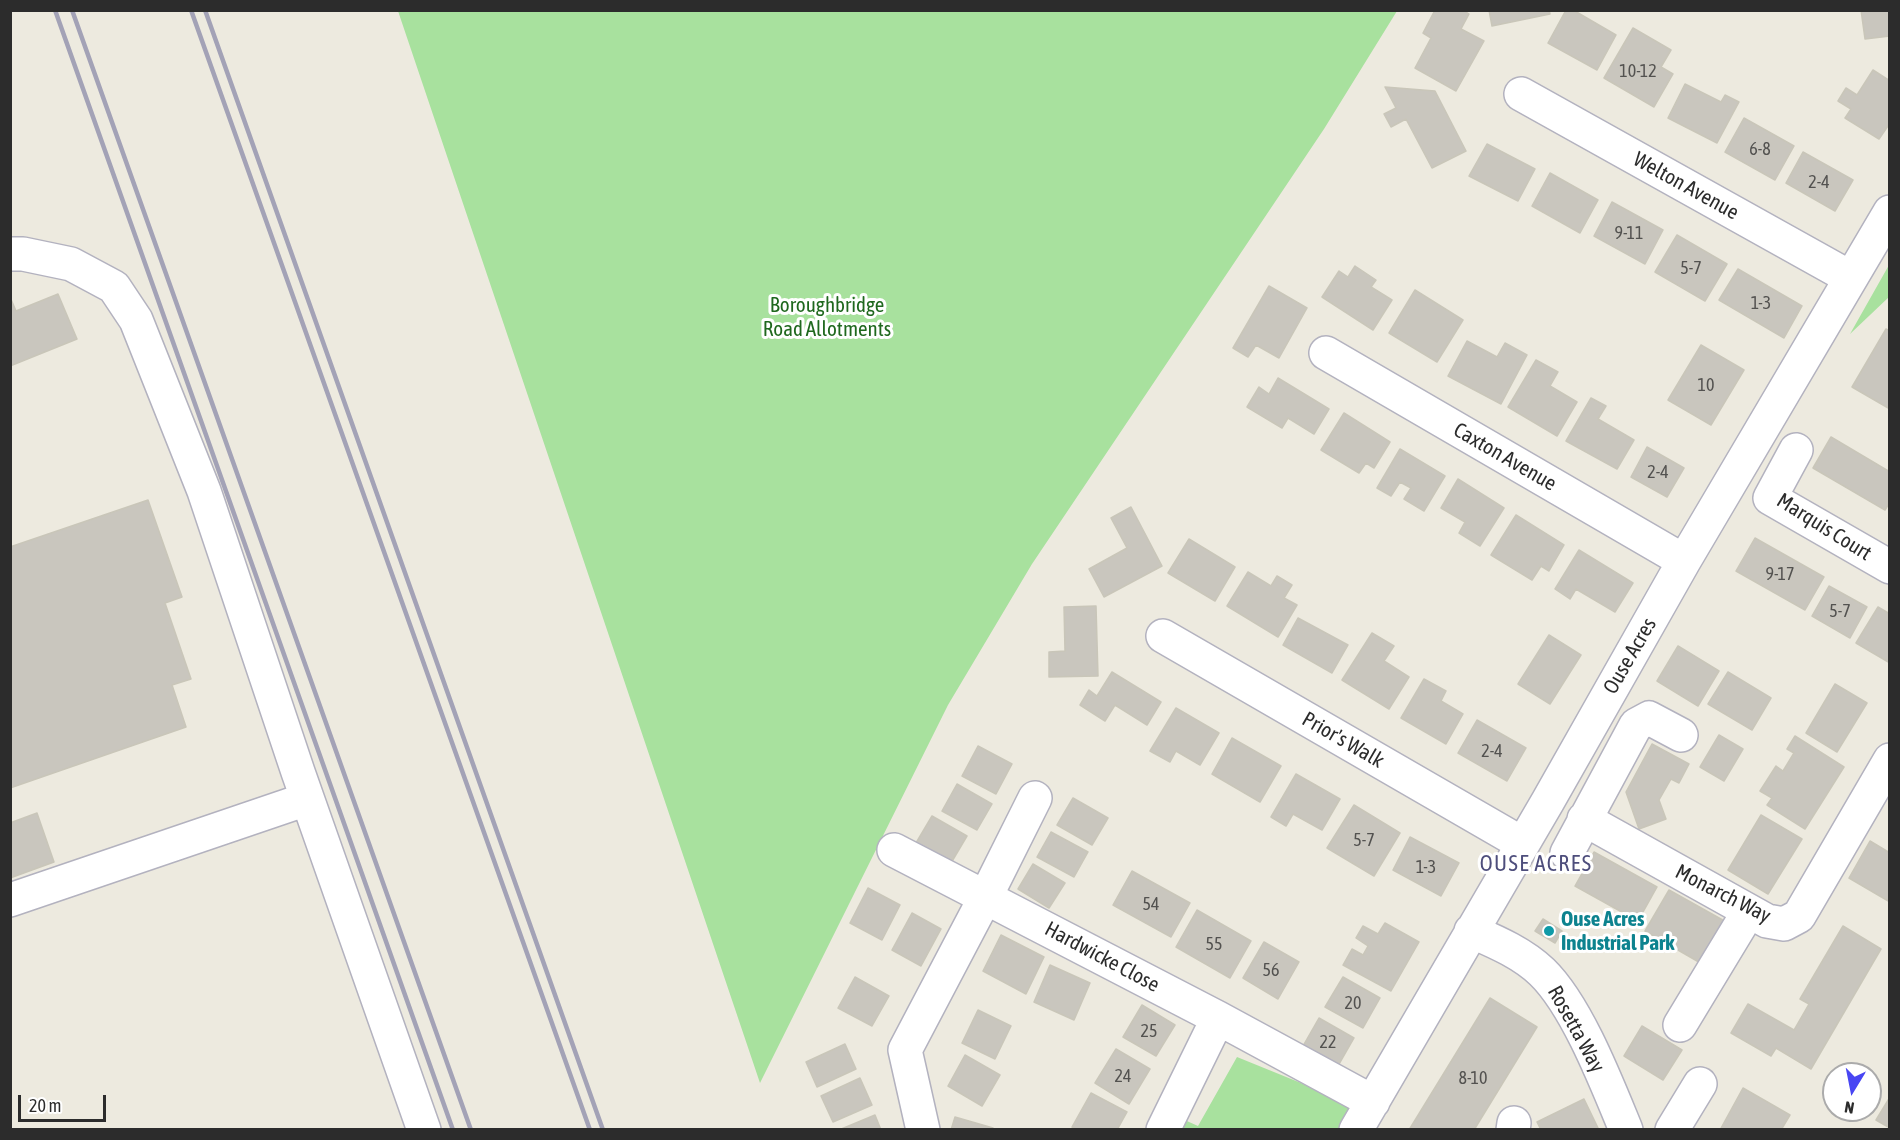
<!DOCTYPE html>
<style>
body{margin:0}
#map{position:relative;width:1900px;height:1140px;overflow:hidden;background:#edeadf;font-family:"Asap Condensed",sans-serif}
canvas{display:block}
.frame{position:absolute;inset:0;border:12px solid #2c2c2c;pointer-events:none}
.north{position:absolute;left:1822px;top:1062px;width:60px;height:60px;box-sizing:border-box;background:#fff;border:2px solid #ababab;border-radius:50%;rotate:190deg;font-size:16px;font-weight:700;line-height:24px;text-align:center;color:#2c2c2c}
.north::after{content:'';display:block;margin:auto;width:21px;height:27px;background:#4846f3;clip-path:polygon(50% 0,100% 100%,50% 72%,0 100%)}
.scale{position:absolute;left:18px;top:1095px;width:88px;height:27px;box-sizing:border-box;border:3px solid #2c2c2c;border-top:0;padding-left:8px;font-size:18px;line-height:21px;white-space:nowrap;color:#2c2c2c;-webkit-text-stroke:4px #fff;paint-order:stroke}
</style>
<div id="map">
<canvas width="1900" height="1140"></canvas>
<div class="frame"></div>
<div class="north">N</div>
<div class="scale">20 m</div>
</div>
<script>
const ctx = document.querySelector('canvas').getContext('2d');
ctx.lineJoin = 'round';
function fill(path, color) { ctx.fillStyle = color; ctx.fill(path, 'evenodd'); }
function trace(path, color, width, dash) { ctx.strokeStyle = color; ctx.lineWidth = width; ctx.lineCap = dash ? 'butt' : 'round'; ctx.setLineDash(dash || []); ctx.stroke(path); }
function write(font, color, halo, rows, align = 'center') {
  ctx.font = font + ' "Asap Condensed",sans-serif'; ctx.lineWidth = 6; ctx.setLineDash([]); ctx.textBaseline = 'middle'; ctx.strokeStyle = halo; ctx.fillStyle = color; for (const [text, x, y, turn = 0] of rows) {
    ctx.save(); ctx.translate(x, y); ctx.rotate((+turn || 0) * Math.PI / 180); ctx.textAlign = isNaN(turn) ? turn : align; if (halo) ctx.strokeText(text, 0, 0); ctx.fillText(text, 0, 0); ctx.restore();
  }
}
const green = new Path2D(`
 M398,11H1397L1324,129L1032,564L948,705L760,1083Z
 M1889,265V297L1850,334Z
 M1237,1057L1301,1083L1351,1109L1340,1129L1172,1130L1178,1117L1198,1126Z`);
const building = new Path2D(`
 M1435,10H1463L1469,14L1461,29L1484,41L1456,91L1415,68L1431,38L1423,33Z
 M1489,10H1549L1550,14L1492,26Z
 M1566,10H1573L1616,35L1597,70L1548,43Z
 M1861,10H1890V36L1865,39Z
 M1633,28L1671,50L1661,67L1673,74L1654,107L1604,78Z
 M1873,70L1890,81V123L1879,139L1845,118L1851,109L1838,101L1846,88L1857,95Z
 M1685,84L1721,102L1725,95L1739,102L1717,143L1668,118Z
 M1385,87L1435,91L1466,151L1432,168L1406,119L1391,127L1384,114L1396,108Z
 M1744,118L1794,146L1775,180L1725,152Z
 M1487,144L1535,169L1518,201L1469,176Z
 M1803,152L1853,180L1835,211L1786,183Z
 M1550,173L1598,200L1580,233L1532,206Z
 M1612,202L1663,230L1645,264L1594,236Z
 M1677,235L1727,264L1705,301L1655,272Z
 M1355,266L1376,280L1371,287L1392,300L1373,330L1322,297L1339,271L1348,277Z
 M1738,269L1802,306L1784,338L1719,300Z
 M1269,286L1307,308L1279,358L1256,345L1248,357L1233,348Z
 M1415,290L1463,320L1437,362L1389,333Z
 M58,294L77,339L10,366V297L16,311Z
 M1886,329L1890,331V409L1852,387Z
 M1467,341L1497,357L1505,343L1527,355L1501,404L1448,376Z
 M1701,345L1744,370L1711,425L1668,400Z
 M1536,360L1558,372L1550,386L1577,402L1557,436L1508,407Z
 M1278,378L1329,409L1314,434L1288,418L1282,428L1247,407L1259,387L1269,394Z
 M1591,398L1606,406L1598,419L1634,440L1617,469L1566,441Z
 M1344,413L1390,442L1374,468L1366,463L1359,473L1321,450Z
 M1831,437L1890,472V502L1885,510L1813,468Z
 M1647,447L1684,468L1667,497L1631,477Z
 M1400,449L1445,476L1424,511L1404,499L1411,488L1400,482L1391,496L1377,488Z
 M1458,479L1504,508L1480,546L1459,533L1465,522L1441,508Z
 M148,500L182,597L165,603L191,679L172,685L186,727L10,788V547Z
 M1131,507L1162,566L1104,597L1089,569L1127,548L1111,518Z
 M1516,515L1564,545L1549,571L1541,566L1532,580L1491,555Z
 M1755,538L1824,577L1805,610L1736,571Z
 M1189,539L1235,567L1215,601L1168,573Z
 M1579,550L1633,583L1615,612L1576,589L1570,599L1555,589Z
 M1248,572L1271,586L1277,576L1292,585L1284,598L1297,605L1278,637L1227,606Z
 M1829,586L1867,607L1850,638L1812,616Z
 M1096,606L1098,676L1049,677V652L1065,651L1064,607Z
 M1878,607L1890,614V663L1856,643Z
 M1298,618L1348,645L1332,673L1283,645Z
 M1372,633L1394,646L1384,661L1409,677L1389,709L1342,680Z
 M1549,635L1581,655L1550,704L1518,684Z
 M1678,646L1719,671L1698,706L1657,681Z
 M1112,672L1161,702L1147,725L1115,705L1105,721L1080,705L1089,690L1097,696Z
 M1728,672L1771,698L1752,730L1708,704Z
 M1424,679L1446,691L1441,701L1463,714L1446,744L1401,718Z
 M1835,684L1867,703L1837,752L1806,733Z
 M1176,708L1219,733L1200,765L1176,751L1170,762L1150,751Z
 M1477,720L1526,748L1507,781L1458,753Z
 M1719,735L1743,749L1724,781L1700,767Z
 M1795,736L1844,767L1805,829L1767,805L1772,798L1760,791L1776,766L1783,771L1794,753L1787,749Z
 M1232,738L1281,766L1260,802L1212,774Z
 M1652,744L1689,764L1679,783L1671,779L1659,800L1666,819L1639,829L1626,792Z
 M978,746L1012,764L996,794L962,776Z
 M1296,774L1340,799L1322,830L1293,814L1286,826L1271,817Z
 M957,784L992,804L977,830L942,811Z
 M1073,798L1108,818L1092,845L1057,825Z
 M1354,805L1400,833L1374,876L1327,848Z
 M37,813L54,862L10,878V823Z
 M1761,815L1802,839L1768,894L1728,870Z
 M932,816L967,836L951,863L916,843Z
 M1051,832L1088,852L1074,877L1037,857Z
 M1410,837L1459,863L1441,896L1393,870Z
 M1870,841L1890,853V902L1849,878Z
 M1594,852L1657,887L1638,921L1575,886Z
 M1033,864L1065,883L1049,908L1018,889Z
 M1132,871L1190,903L1171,937L1113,905Z
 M868,888L900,905L882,940L850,923Z
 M1669,890L1728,923L1704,965L1645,931Z
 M1197,910L1251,941L1230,978L1176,947Z
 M912,913L941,929L921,966L892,950Z
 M1543,919L1562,931L1555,943L1535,931Z
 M1385,923L1419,942L1391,991L1343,965L1352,949L1363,955L1368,946L1356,938L1363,926L1378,934Z
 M1843,926L1881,949L1811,1069L1776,1048L1771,1056L1731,1033L1748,1004L1794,1030L1809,1004L1800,999Z
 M1001,935L1044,957L1026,994L983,971Z
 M1264,942L1299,962L1278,999L1243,978Z
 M1050,965L1090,983L1074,1020L1034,1002Z
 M855,977L889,996L872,1026L838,1008Z
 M1343,977L1380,998L1363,1028L1325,1007Z
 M1490,998L1537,1027L1474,1130H1409Z
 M1142,1005L1175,1025L1156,1056L1123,1037Z
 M978,1010L1011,1026L995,1059L962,1043Z
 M1319,1018L1354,1038L1338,1066L1303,1046Z
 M1642,1026L1682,1050L1663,1080L1624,1056Z
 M845,1044L856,1069L817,1087L806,1062Z
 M1116,1049L1150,1069L1129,1104L1095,1083Z
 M965,1055L1000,1075L982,1106L948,1086Z
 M860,1078L872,1105L833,1122L821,1096Z
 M1743,1088L1790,1115L1781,1130H1720Z
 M1091,1093L1127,1112L1117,1130H1077L1072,1127Z
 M1890,1097V1128L1876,1120Z
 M1584,1099L1599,1130H1541L1537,1122Z
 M875,1115L881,1130H839Z
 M955,1117L993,1128L992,1130H951Z`);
const minor = new Path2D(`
 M1521,94L1851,278
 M10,254H23L71,264L114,287L136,320L204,491L298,772L424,1130
 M1326,353L1684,561
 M1796,450L1770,498L1890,567
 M1163,636L1523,844
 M1584,819L1767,921L1784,924L1799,916L1890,760
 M894,850L1218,1018L1373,1102
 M1567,853L1636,725L1649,718L1681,735
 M10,900L307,799
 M1471,931C1496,942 1522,953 1542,972C1577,1006 1607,1084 1626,1130
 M1680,1025L1749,911
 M923,1130L905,1050L986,896L1035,798
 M1163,1130L1218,1018
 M1356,1130L1548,801L1684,561L1890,212
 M1513,1130L1514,1123
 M1672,1130L1700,1084`);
const rail = new Path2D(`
 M55,10L453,1130
 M72,10L471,1130
 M191,10L590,1130
 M205,10L603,1130`);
const markers = [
 [1549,931,6,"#0f9aa8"]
];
const numberNames = [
 ["10-12",1638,71],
 ["6-8",1760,149],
 ["2-4",1819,182],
 ["9-11",1629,233],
 ["5-7",1691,268],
 ["1-3",1761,303],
 ["10",1706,385],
 ["2-4",1658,472],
 ["9-17",1780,574],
 ["5-7",1840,611],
 ["2-4",1492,751],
 ["5-7",1364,840],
 ["1-3",1426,867],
 ["54",1151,904],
 ["55",1214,944],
 ["56",1271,970],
 ["20",1353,1003],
 ["25",1149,1031],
 ["22",1328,1042],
 ["24",1123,1076],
 ["8-10",1473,1078]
];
const streetNames = [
 ["Welton Avenue",1686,186,29],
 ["Caxton Avenue",1505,457,30],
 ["Marquis Court",1824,527,32],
 ["Ouse Acres",1630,656,-60],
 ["Prior's Walk",1343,740,30],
 ["Monarch Way",1723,894,27],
 ["Hardwicke Close",1102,957,28],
 ["Rosetta Way",1576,1029,61]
];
const parkNames = [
 ["Boroughbridge",827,305],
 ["Road Allotments",827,329]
];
const cultureNames = [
 ["Ouse Acres",1561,919],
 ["Industrial Park",1561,943]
];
const neighbourhoodNames = [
 ["OUSE ACRES",1536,864]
];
fill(green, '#a8e19e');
fill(building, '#c9c6be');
trace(building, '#c9c6b9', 1.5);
trace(minor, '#b3b2bf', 36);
trace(minor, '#fff', 33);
trace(rail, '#a3a2b6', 4.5);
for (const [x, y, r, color] of markers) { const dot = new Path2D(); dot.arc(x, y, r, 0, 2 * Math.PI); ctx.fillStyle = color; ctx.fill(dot); trace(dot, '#fff', 2); }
write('18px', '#535250', null, numberNames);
write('21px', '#2c2c2c', '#fff', streetNames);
write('21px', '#1f681e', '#fff', parkNames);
write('bold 21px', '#0d838f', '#fff', cultureNames, 'left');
ctx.letterSpacing = '1.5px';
write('22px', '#4e4e7c', '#fff', neighbourhoodNames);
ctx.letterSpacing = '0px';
</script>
